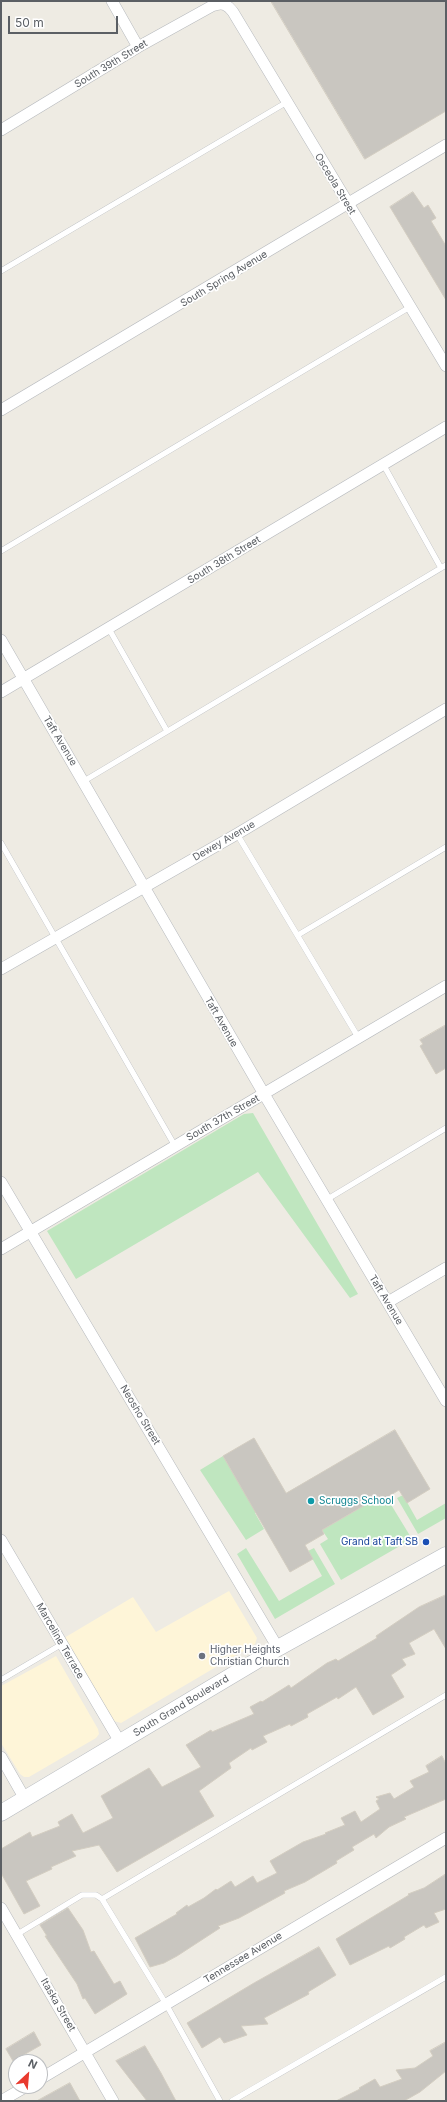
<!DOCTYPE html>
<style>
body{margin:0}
#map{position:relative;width:447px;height:2102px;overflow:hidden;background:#eeebe3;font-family:Inter,sans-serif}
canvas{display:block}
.frame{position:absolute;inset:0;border:2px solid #5b5f64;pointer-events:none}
.north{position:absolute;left:8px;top:2054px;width:40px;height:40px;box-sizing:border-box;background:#fff;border:1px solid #bdbfc1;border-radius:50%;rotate:26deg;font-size:11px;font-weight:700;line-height:16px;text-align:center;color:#5b5f64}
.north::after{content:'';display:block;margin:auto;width:14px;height:18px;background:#e93a2e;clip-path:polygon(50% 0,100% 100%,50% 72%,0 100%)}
.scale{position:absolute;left:8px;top:16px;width:110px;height:18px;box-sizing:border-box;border:2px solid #5b5f64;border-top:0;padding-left:5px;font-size:12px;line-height:14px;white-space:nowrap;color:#5b5f64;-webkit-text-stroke:3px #fff;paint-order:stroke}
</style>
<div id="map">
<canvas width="447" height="2102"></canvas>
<div class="frame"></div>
<div class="north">N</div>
<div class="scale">50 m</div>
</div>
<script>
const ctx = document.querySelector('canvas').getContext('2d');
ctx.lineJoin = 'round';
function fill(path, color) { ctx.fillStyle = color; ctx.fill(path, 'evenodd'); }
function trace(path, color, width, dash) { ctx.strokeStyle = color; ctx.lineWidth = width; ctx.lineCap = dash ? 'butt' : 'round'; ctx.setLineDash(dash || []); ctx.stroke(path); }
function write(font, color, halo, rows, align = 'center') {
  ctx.font = font + ' Inter,sans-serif'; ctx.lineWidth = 3.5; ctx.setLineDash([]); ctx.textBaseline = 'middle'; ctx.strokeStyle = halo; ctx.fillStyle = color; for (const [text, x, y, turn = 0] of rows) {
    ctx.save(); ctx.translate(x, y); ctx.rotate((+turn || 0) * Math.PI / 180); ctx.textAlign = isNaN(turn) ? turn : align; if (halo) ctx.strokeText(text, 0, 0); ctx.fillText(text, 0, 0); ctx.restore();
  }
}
const commercial = new Path2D(`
 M229,1591L257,1638L255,1644L121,1723L114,1721L64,1638L133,1597L156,1632Z
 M56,1656L98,1729L99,1734L96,1738L29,1777H24L20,1774L1,1743V1686Z`);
const green = new Path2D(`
 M253,1113L358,1294L350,1298L258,1172L76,1279L47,1231L244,1114Z
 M223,1456L251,1503L259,1510L255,1513L264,1529L246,1540L200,1470Z
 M403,1495L417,1520L446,1503V1518L418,1534L397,1498Z
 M379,1497L384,1506L390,1503L412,1539L341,1580L320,1544L328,1539L322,1530Z
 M246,1548L279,1601L322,1576L308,1551L314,1548L335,1584L275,1619L237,1554Z`);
const building = new Path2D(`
 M271,1H446V111L365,159Z
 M413,192L424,208L428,205L436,218L431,221L446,246V300L390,207Z
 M446,1025V1068L436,1074L420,1046L423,1044L420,1040Z
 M395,1430L430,1489L407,1503L399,1490L381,1501L379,1497L322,1530L324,1534L305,1545L313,1559L290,1572L223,1456L254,1438L286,1493Z
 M446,1595V1649L434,1629L409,1643L415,1654L402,1659L406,1665L391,1675L404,1697L373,1715L356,1687L338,1699L337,1697L307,1714L308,1717L291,1726L290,1724L263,1736L267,1742L252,1750L251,1748L229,1763L231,1768L199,1791L214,1816L117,1872L99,1845L72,1851L76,1856L51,1867L52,1869L26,1881L40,1906L24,1914L1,1873V1849L30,1832L32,1837L60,1826L58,1822L72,1814L83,1833L113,1818L101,1796L149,1768L162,1787L201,1767L186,1745L211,1730L212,1732L254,1714L250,1707L261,1701L262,1702L289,1685L291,1688L327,1663L336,1659L338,1661L377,1638L376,1636L419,1607Z
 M442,1756L446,1764V1799L404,1817L406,1819L389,1827L376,1838L374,1834L352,1847L354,1850L336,1861L337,1863L305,1882L284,1891L285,1893L239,1918L218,1926L220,1928L177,1956L164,1963L150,1967L135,1938L177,1914L176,1913L187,1905L188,1907L204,1898L216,1889L217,1890L231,1881L235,1887L253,1876L257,1883L277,1873L270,1861L303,1842L326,1834L325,1833L345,1825L341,1818L355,1811L361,1822L380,1809L376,1801L379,1799L376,1797L390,1793L394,1799L414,1787L410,1781L429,1772L426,1766Z
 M446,1874V1909L434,1913L439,1922L426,1928L424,1925L404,1937L405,1939L390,1948L389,1946L350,1965L336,1939L409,1895L408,1894L424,1888Z
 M68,1908L83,1930L91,1952L94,1951L114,1984L120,1981L127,1994L95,2014L85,1998L83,1999L77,1984L45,1936H47L40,1925Z
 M319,1947L336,1975L308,1992L309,1994L264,2018L268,2024L241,2026L247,2035L224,2043L220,2037L202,2048L187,2023L254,1983Z
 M34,2032L41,2045L13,2061L6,2049Z
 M446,2042V2071L420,2092L404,2101H336L360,2089L359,2088L375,2079L380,2087L402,2079L396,2070L415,2068L433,2056L430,2051Z
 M145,2046L161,2073L176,2101H147L116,2061Z
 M70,2083L80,2101H37Z`);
const lane = new Path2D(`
 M1,271L287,102
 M383,464L441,568
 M1,551L410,307
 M109,629L167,731
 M84,781L446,565
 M237,834L358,1037
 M1,843L175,1146
 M298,935L446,847
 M326,1200L446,1128
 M1,1680L62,1644
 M102,1899L446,1695
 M16,1935L82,1895H96L102,1899L166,2004L220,2101
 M232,2101L446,1977`);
const street = new Path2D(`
 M112,1L138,47
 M1,130L138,47L212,6C222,2 227,4 233,12L446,366
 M1,410L446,145
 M1,640L264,1094L446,1401
 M1,692L446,427
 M1,969L237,834L446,709
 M1,1182L278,1648
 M1,1249L446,986
 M388,1302L446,1268
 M1,1540L120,1742
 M1,1757L25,1799
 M1,1908L113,2101
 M40,2079L446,1838
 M1,2101L27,2086`);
const secondary = new Path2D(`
 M1,1813L278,1648L446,1555`);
const markers = [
 [311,1501,4,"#0f9aa8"],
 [426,1542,4,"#1a4fb4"],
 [202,1656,4,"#6b7280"]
];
const streetNames = [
 ["South 39th Street",111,64,-31],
 ["Osceola Street",335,184,59],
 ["South Spring Avenue",224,279,-31],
 ["South 38th Street",224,560,-31],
 ["Taft Avenue",60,741,59],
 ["Dewey Avenue",224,841,-30],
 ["Taft Avenue",221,1022,60],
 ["South 37th Street",223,1118,-30],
 ["Taft Avenue",386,1300,59],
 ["Neosho Street",140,1415,59],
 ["Marceline Terrace",60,1641,60],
 ["South Grand Boulevard",181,1706,-31],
 ["Tennessee Avenue",243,1958,-31],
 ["Itaska Street",58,2005,60]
];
const cultureNames = [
 ["Scruggs School",319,1501]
];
const transitNames = [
 ["Grand at Taft SB",418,1542]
];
const worshipNames = [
 ["Higher Heights",210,1650],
 ["Christian Church",210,1662]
];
fill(commercial, '#fef5d8');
fill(green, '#bfe6bf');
fill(building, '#c9c6c0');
trace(building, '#d3cdc1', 1);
trace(lane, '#b6b9bd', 6);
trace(street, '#b6b9bd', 12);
trace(secondary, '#b6babf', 17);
trace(lane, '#fff', 5.5);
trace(street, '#fff', 11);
trace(secondary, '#fff', 16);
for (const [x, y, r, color] of markers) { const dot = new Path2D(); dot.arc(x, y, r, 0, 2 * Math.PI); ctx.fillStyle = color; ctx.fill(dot); trace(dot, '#fff', 1.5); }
write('10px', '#5b5f64', '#fff', streetNames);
write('10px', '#0d838f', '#fff', cultureNames, 'left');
write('10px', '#164399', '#fff', transitNames, 'right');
write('10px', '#5b616d', '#fff', worshipNames, 'left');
</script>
